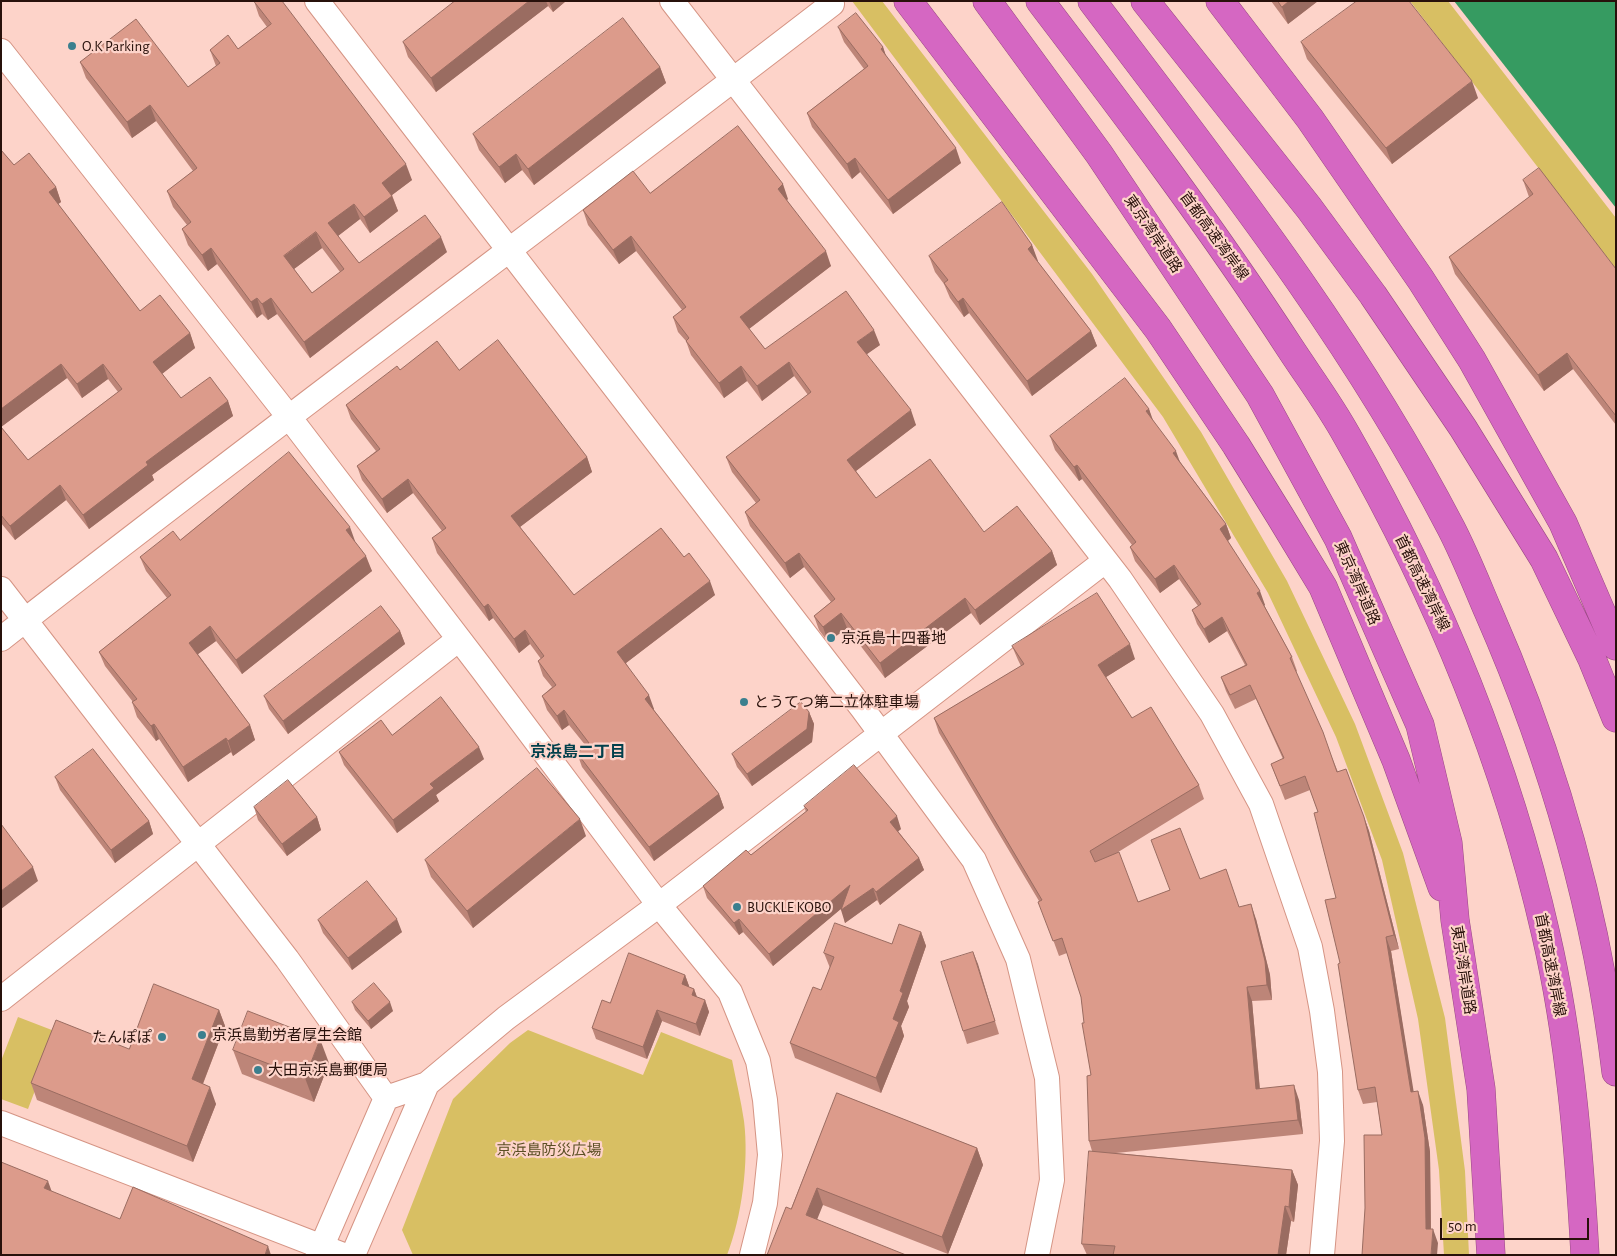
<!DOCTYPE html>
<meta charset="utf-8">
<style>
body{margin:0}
#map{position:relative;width:1617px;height:1256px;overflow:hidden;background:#fdd3c9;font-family:"Alegreya Sans",sans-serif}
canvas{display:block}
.frame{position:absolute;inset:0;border:2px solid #28110b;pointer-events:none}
.scale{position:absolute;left:1440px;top:1218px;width:149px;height:22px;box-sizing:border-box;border:2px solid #28110b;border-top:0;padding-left:6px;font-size:15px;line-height:18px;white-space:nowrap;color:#28110b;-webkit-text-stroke:4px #fdd3c9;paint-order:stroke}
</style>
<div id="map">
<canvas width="1617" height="1256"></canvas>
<div class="frame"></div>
<div class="scale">50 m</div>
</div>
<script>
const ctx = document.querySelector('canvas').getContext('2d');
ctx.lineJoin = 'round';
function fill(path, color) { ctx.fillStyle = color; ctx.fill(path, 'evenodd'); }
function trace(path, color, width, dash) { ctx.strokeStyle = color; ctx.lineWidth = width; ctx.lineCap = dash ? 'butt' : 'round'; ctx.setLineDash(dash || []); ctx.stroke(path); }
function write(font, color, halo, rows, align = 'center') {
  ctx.font = font + ' "Alegreya Sans","Noto Sans JP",sans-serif'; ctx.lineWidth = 4.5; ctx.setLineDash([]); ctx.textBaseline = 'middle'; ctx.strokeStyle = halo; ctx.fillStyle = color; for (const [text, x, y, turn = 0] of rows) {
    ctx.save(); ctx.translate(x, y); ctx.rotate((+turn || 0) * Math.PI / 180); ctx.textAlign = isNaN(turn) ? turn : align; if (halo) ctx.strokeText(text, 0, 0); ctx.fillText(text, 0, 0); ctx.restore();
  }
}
const green = new Path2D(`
 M852,1H882L1092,274L1201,432L1287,581L1355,724L1403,853L1445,1018L1465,1171L1469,1255H1444L1439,1170L1418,1019L1382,860L1336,737L1268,593L1163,417Z
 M1410,1H1448L1616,218V269Z
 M18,1017L57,1032L28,1109L1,1099V1061Z
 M528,1030L643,1075L661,1032L732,1060C736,1080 741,1101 744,1121C749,1161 742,1217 727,1255H413L402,1230L453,1099L510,1043Z`);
const water = new Path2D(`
 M1454,1H1616V208Z`);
const minor = new Path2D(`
 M317,1L862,708L974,860L1018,959L1047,1078L1052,1180L1037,1255
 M672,1L1120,579L1212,714L1261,804L1310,947L1322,1011L1330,1072L1332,1141L1322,1255
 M1,51L289,417L482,669L659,905L730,992L758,1061L765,1100L770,1155L765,1203L752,1255
 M1,589L287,959L386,1098L427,1084L506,1018L659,905L1105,561
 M1,639C275,424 556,217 832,4
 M1,999L459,639
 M1,1123L343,1255
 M318,1255L386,1098
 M353,1255L427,1084`);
const highway = new Path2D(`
 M908,1L1158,329L1236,445L1280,516L1323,587L1396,760L1442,887
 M987,1L1099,154L1260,395L1338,538L1420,725L1448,843L1455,920L1481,1089L1491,1255
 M1040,1C1126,114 1212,228 1290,348C1309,377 1330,405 1347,436C1436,591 1506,760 1546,935C1570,1039 1579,1149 1585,1255
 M1092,1C1220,170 1353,339 1451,528C1465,555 1476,583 1488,611C1553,759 1597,911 1616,1072
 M1145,1L1309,208L1373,295L1463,428L1544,559L1592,659L1616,718
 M1220,1L1310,119L1421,280L1472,360L1563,523L1616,646`);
const wall = new Path2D(`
 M254,1L412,180L392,195L398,211L370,233L360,219L338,236L359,263L447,252L310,358L277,314L268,320L262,314L257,318L217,264L208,271L188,245L182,229L187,225L173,207L167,191L193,171L156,121L132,138L86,78L80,62L188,87L216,66L210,50L238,49L267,27L259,16ZM322,248L340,272L312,293L294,269Z
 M455,1H566L553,12L548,6L436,92L408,57L403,42Z
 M1271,1H1318L1288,24Z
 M838,27L883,47L886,56L961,163L893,214L860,172L852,179L812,127L807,113L864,69L844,42Z
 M1301,42L1478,98L1392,164L1307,59Z
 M660,67L666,83L534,185L522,170L505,183L479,150L473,134Z
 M1,150L14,165L56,187L61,202L58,204L140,311L190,333L195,348L162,374L181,398L228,401L233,416L152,475L154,480L89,529L66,500L15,540L1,523ZM67,378L82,398L108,379L118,392L28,460L1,427Z
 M1523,180L1616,269V425L1573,369L1544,391L1455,274L1449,257L1529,197Z
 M650,193L788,199L787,200L831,266L749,329L765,349L880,345L866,354L916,425L856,471L876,498L984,532L1052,551L1057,565L980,625L971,613L885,678L847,628L828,642L819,630L814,616L831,602L804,567L790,578L750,526L745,512L756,503L732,472L726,457L808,395L794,376L762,401L747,381L724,398L691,355L686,341L678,332L673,317L682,310L636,251L619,264L588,225L583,210Z
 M1032,245L1037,261L1091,331L1097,346L1032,396L969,313L964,317L950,298L944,284L935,272L929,256Z
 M400,370H459L587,457L592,472L520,527L574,595L684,557L715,595L626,663L654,709V710L719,794L724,808L654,861L582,767L577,753L586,746L569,725L562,730L547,710L542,696L552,687L543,676L538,661L541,659L530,644L519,653L493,618L489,621L437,553L432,538L442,531L413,493L387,513L362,480L357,466L376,451L351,419L346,405Z
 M1149,409L1152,420L1181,463L1226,524L1231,538L1228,541L1265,605H1264L1292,657L1297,671L1296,672L1338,772L1346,769L1369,831L1399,949L1391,951L1413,1092L1423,1105L1430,1152L1431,1229L1438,1243L1382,1135L1377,1102L1363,1104L1358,1090L1340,963L1336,898L1318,812L1310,790L1285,800L1271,764L1283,759L1256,699L1235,709L1226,691L1221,677L1245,665L1227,631L1209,643L1197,624L1192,610L1198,606L1179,579L1160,593L1135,561L1130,547L1132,545L1082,479L1079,481L1055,450L1050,436Z
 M180,540L355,541V542L372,571L242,674L216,641L198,654L250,725L255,740L233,756L231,752L188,782L159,739L156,741L137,717L132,702H133L105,666L99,652L167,598L146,571L140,557Z
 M400,631L405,644L288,734L269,709L264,696Z
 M1012,646L1135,659L1106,677L1132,718L1199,785L1204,799L1115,854L1138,902L1200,879L1256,919L1270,975L1272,1000L1252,1001L1260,1089L1299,1100L1303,1134L1116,1153L1292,1170L1298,1185L1294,1222L1291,1221L1286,1255H1087L1082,1244L1092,1151L1089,1141L1091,1075L1081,997L1067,953L1059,956L1039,901L939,733L934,718L1021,666L1018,660Z
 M809,712L814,724L812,742L752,786L737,767L732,754Z
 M392,735L484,759L436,795L439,801L397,833L344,765L339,752Z
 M55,777L149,821L153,834L115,863L60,790Z
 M804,806L901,829L898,831L919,858L924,870L880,905L877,900L845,923L842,908L773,966L743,932L739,935L707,898L703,886L751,855L806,812Z
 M254,807L317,817L321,830L287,856L258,820Z
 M586,836L473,928L431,877L425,860Z
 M318,920L402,932L352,970L323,933Z
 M921,932L926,946L907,1001L909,1007L901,1026L904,1036L881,1093L795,1058L790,1043L821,990L830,968L824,953L892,944Z
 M973,952L999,1034L967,1044L963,1031Z
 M685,975L689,986V987L694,989L697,997L705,1000L709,1012L700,1036L662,1021L647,1059L596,1039L592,1028L610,1003Z
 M352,1002L393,1011L371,1029L355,1010Z
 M219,1010L225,1026L203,1084L216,1104L193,1162L37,1100L31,1083L129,1049Z
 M233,1050L329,1063L314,1102L242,1074Z
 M837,1093L977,1148L983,1165L948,1254L823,1205L791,1209Z`);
const shadedWall = new Path2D(`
 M529,1H546L548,6L436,92L431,78Z
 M549,1H566L553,12Z
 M1289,1H1318L1288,24L1282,7Z
 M883,47L888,62L881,49Z
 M660,67L666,83L534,185L528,169Z
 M1472,81L1478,98L1392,164L1386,148Z
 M150,105L156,121L132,138L127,122Z
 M956,148L961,163L893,214L888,200Z
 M516,154L522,170L505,183L499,167Z
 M855,158L860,172L852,179L847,164Z
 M406,164L412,180L388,198L382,183Z
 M783,184L788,199L783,203L778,189Z
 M56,187L61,202L54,207L49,192Z
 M392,196L398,211L370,233L364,217Z
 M354,204L360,219L334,239L328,223Z
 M316,232L322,248L290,272L284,256Z
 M631,236L636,251L619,264L613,250Z
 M441,237L447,252L310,358L304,342Z
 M1032,245L1038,261L1033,264L1028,249Z
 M211,248L217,264L208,271L202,255Z
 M826,251L831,266L745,332L740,317Z
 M257,298L262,314L257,318L251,302Z
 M271,298L277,314L268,320L262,304Z
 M963,298L969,313L964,317L958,302Z
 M874,330L880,345L863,357L857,342Z
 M1091,331L1097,346L1032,396L1027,381Z
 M190,333L195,348L158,377L153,362Z
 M1567,353L1573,369L1544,391L1538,375Z
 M789,362L794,376L762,401L757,386Z
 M61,364L67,378L1,427V409Z
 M103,364L108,379L82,398L77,384Z
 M741,366L747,381L724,398L719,383Z
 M228,401L233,416L152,475L154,480L89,529L83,515L146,462Z
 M1149,409L1154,423L1146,411Z
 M911,410L916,425L852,474L847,460Z
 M1176,451L1181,465L1173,453Z
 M587,457L592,472L516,530L511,516Z
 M1077,465L1082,479L1079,481L1074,467Z
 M408,479L413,493L387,513L382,499Z
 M60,485L66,500L15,540L10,526Z
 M1226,524L1231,538L1225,543L1220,529Z
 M350,527L355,541L351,545L346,530Z
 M1052,551L1057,565L980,625L975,610Z
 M799,553L804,567L790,578L785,563Z
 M366,556L372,571L242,674L236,660Z
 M1174,565L1179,579L1160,593L1155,579Z
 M710,581L715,595L622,666L617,652Z
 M1260,591L1265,605L1263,607L1257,593Z
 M965,598L971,613L885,678L880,663Z
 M488,604L493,618L489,621L484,607Z
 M841,613L847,628L828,642L823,627Z
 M1222,617L1227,631L1209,643L1204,629Z
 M210,626L216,641L194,657L189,643Z
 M525,630L530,644L519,653L514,639Z
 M400,631L405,644L288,734L283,721Z
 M1130,644L1135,659L1103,679L1098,665Z
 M649,695L654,709L650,713L645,699Z
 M564,710L569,725L562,730L557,716Z
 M809,712L814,724L812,742L752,786L747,774Z
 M154,724L159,739L156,741L151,726Z
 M250,725L255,740L233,756L228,741Z
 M226,738L231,752L188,782L183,767Z
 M479,747L484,759L436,795L439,801L397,833L393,820L430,784Z
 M719,794L724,808L654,861L649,847Z
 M897,816L901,829L895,834L890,822Z
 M317,817L321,830L287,856L282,844Z
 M1364,817L1369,831L1399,949L1394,935Z
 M580,819L586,836L473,928L467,911Z
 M149,821L153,834L115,863L111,850Z
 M919,858L924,870L880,905L876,892Z
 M33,867L38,881L1,909V891Z
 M850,885L855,897L773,966L769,954Z
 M873,888L877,900L845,923L841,910Z
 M1251,904L1256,919L1270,975L1272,1000L1267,985Z
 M397,919L402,932L352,970L348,958Z
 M739,919L743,932L739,935L734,923Z
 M921,932L926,946L907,1001L909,1007L901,1026L904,1036L881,1093L876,1078L893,1019L900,991Z
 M1386,937L1391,951L1416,1106L1411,1092Z
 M973,952L978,964L999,1034L995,1021Z
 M685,975L689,986L686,996L682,984Z
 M1247,987L1252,1001L1261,1104L1256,1089Z
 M694,989L698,1000L692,995Z
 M705,1000L709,1012L700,1036L696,1024Z
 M390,1002L393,1011L371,1029L368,1021Z
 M219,1010L225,1026L198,1096L192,1079Z
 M657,1010L662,1021L647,1059L643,1047Z
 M320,1039L329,1063L314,1102L305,1078Z
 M1294,1085L1299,1100L1303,1134L1298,1120Z
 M210,1087L216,1104L193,1162L187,1146Z
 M1418,1091L1423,1105L1430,1152L1431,1243L1426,1229Z
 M977,1148L983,1165L948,1254L942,1237Z
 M1292,1170L1298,1185L1294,1222L1289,1207Z
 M48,1181L53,1195L44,1188Z
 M817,1188L823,1205L812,1232L806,1215Z
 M1285,1206L1291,1221L1286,1255H1278Z
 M1433,1229L1438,1243L1437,1255H1431Z
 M268,1246L271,1255H265Z`);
const building = new Path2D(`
 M254,1H282L406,164L382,183L392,196L364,217L354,204L328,223L359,263L425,215L441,237L304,342L271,298L262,304L257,298L251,302L211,248L202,255L182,229L191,222L167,191L197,168L150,105L127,122L80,62L136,19L188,87L220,63L210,50L228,35L238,49L271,24ZM316,232L344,269L312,293L284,256Z
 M455,1H529L431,78L403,42Z
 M1278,1H1289L1282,7Z
 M1357,1H1409L1472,81L1386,148L1301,42Z
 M856,13L883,47L881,49L956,148L888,200L855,158L847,164L807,113L868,66L838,27Z
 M623,18L660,67L528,169L516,154L499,167L473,134Z
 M738,126L783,184L778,189L826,251L740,317L765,349L846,291L874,330L857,342L911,410L847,460L876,498L930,459L984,532L1017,506L1052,551L975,610L965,598L880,663L841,613L823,627L814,616L835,599L799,553L785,563L745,512L760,500L726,457L811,392L789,362L757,386L741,366L719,383L686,341L689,338L673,317L686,307L631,236L613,250L583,210L633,171L650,193Z
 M1,150L14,165L29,153L56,187L49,192L140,311L160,295L190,333L153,362L181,398L210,377L228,401L146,462L148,465L83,515L60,485L10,526L1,515V427L28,460L122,389L103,364L77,384L61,364L1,409Z
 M1539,168L1616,269V416L1567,353L1538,375L1449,257L1533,194L1523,180Z
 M1002,202L1032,245L1028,249L1091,331L1027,381L963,298L958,302L944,283L948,280L929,256Z
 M498,340L587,457L511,516L574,595L661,528L684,557L689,553L710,581L617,652L649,695L645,699L719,794L649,847L577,753L589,743L564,710L557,716L542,696L556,685L538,661L544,656L525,630L514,639L488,604L484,607L432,538L446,528L408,479L382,499L357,466L380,449L346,405L397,366L400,370L437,341L459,370Z
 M1125,378L1149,409L1146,411L1176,451L1173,453L1226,524L1220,529L1260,591L1257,593L1292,657L1290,658L1323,732L1337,772L1346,769L1364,817L1394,935L1386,937L1411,1092L1418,1091L1425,1138L1426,1229H1433L1431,1255H1362L1365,1208L1364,1135H1382L1375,1087L1358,1090L1338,964L1340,963L1325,900L1336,898L1314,813L1318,812L1305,776L1280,786L1271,764L1284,758L1250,685L1230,695L1221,677L1247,665L1222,617L1204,629L1192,610L1201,604L1174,565L1155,579L1130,547L1136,542L1077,465L1074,467L1050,436Z
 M289,452L350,527L346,530L366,556L236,660L210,626L189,643L250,725L228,741L226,738L183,767L154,724L151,726L132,702L137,699L99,652L171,595L140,557L173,531L180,540Z
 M1097,593L1130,644L1098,665L1132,718L1151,707L1199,785L1090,851L1095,862L1119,852L1138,902L1170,890L1151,840L1180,828L1200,879L1226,869L1239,907L1251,904L1265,961L1267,985L1247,987L1256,1089L1294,1085L1298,1120L1089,1141L1087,1076L1091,1075L1082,1023H1084L1081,997L1062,938L1053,941L1038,902L1042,900L934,718L1024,664L1012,646Z
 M381,606L400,631L283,721L264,696Z
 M441,697L479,747L430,784L434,788L393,820L339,752L381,720L392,735Z
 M801,702L809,712L807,729L747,774L732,754Z
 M93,749L149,821L111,850L55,777Z
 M854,765L897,816L890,822L919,858L876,892L873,888L841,910L850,885L769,954L739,919L734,923L703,886L746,850L751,855L808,810L804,806Z
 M537,768L580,819L467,911L425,860Z
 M288,780L317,817L282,844L254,807Z
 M1,824L33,867L1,891Z
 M367,881L397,919L348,958L318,920Z
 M835,923L892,944L899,924L921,932L900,991L903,993L893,1019L899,1022L876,1078L790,1043L813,987L821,990L834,957L824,953Z
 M973,952L995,1021L963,1031L941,962Z
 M629,953L685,975L682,984L694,989L692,995L705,1000L696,1024L657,1010L643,1047L592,1028L602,1000L610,1003Z
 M374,983L390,1002L368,1021L352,1002Z
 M154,984L219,1010L192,1079L210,1087L187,1146L31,1083L56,1020L129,1049Z
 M248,1011L320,1039L305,1078L233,1050Z
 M837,1093L977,1148L942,1237L817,1188L806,1215L906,1255H767L786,1207L791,1209Z
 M1089,1151L1292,1170L1289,1207L1285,1206L1278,1255H1113L1115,1246L1082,1244Z
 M1,1162L48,1181L44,1188L120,1219L133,1187L268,1246L265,1255H1Z`);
const markers = [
 [72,46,5,"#3b7f8e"],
 [831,638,5,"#3b7f8e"],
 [744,702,5,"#3b7f8e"],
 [737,907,5,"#3b7f8e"],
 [202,1035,5,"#3b7f8e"],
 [162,1037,5,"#3b7f8e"],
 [258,1070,5,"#3b7f8e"]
];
const poiNames = [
 ["O.K Parking",82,46],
 ["京浜島十四番地",841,638],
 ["とうてつ第二立体駐車場",754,702],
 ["BUCKLE KOBO",747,907],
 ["京浜島勤労者厚生会館",212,1035],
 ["たんぽぽ",152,1037,"right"],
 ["大田京浜島郵便局",268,1070]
];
const streetNames = [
 ["東京湾岸道路",1153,234,56],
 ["首都高速湾岸線",1214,236,54],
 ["東京湾岸道路",1357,583,66],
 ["首都高速湾岸線",1422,583,64],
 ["首都高速湾岸線",1550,965,79],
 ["東京湾岸道路",1463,970,81]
];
const parkNames = [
 ["京浜島防災広場",549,1150]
];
const neighbourhoodNames = [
 ["京浜島二丁目",578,752]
];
fill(green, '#d8bf63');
fill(water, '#369b61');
trace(minor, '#d59484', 26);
trace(highway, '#984982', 29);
trace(minor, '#fff', 24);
trace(highway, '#d567c2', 28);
fill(wall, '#bd8578');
fill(shadedWall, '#9a6c61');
fill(building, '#dc9b8b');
trace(building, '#9a6c61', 1);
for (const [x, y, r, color] of markers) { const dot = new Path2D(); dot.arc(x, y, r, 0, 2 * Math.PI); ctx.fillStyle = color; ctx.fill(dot); trace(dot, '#fdd3c9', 2); }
write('15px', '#28110b', '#fdd3c9', poiNames, 'left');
write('15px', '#28110b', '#fdd3c9', streetNames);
write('15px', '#5b4f24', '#fdd3c9', parkNames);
write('bold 16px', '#01404c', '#fdd3c9', neighbourhoodNames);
</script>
